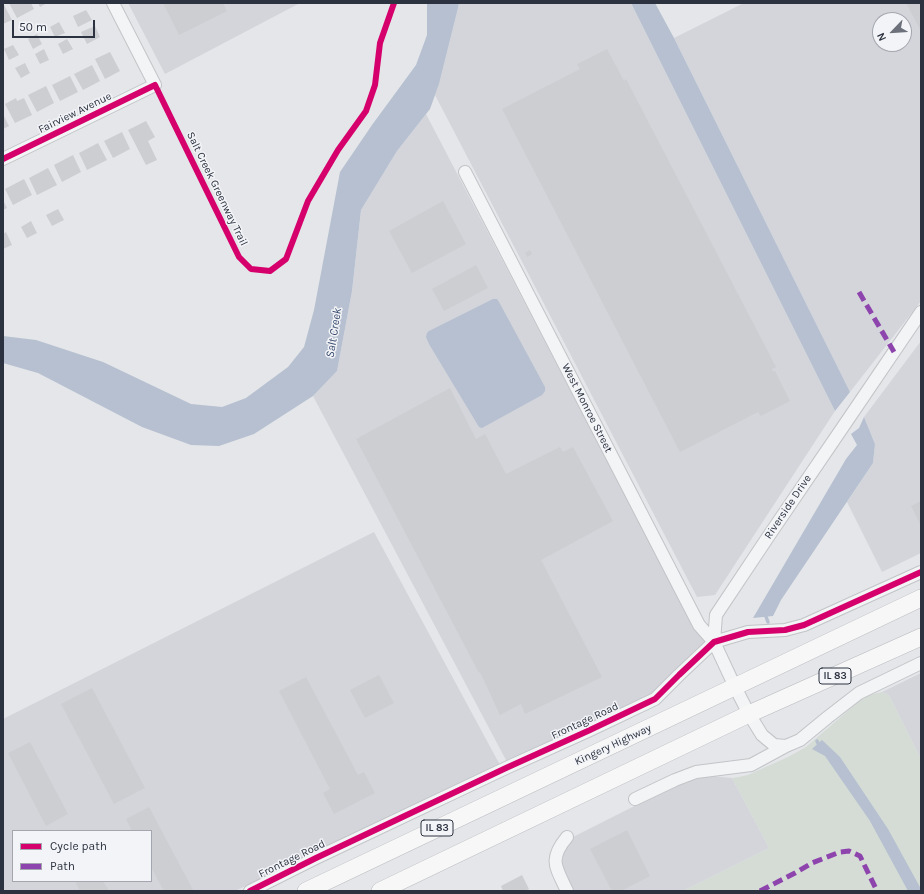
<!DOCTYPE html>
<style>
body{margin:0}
#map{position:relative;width:924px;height:894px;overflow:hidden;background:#e4e6e9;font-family:Karla,sans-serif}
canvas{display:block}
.frame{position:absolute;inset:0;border:4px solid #2c3240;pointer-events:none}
.legend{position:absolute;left:12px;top:830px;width:140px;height:52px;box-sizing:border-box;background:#f3f4f7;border:1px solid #a3a6ae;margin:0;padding:5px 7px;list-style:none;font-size:12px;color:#2c3240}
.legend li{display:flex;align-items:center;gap:8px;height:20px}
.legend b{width:20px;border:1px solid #a3a6ae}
.north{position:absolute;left:872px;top:12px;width:40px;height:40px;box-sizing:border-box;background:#f3f4f7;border:1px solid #a3a6ae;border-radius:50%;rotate:245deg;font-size:11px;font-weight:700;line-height:16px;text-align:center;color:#2c3240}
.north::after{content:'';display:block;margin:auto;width:14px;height:18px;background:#6c717b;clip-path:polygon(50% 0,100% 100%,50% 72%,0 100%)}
.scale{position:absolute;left:12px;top:20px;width:83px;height:18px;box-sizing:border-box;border:2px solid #2c3240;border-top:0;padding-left:5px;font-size:12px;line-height:14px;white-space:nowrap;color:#2c3240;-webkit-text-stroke:3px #f3f4f7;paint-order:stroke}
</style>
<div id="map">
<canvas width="924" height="894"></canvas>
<div class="frame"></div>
<ul class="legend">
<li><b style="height:5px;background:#d6006c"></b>Cycle path</li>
<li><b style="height:5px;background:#8e44ad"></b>Path</li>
</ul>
<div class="north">N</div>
<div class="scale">50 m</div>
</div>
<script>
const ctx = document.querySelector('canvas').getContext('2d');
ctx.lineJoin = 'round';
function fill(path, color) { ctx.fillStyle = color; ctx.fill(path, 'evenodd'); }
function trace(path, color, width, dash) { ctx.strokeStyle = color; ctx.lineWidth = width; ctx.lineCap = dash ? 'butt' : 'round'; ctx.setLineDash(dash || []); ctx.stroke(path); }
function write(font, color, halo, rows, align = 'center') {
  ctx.font = font + ' Karla,sans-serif'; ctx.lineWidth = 3; ctx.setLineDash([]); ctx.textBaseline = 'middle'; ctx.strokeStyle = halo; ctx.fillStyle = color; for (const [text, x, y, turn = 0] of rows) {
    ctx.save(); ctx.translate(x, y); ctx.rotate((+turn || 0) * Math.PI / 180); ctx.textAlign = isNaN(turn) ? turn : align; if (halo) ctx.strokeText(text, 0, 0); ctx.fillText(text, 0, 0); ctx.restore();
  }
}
const built = new Path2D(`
 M128,3H300L165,74Z
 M459,3H631L835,411L715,595L697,597L435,95L439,84L458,8Z
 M744,3H921V301L850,392L674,38ZM880,20H904V44H880Z
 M426,114L691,622L708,641L650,697L507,762L313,396L337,371L352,291L361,210L397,151Z
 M921,341V553L882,572L847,502L873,463L875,444L864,417Z
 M374,532L500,765L235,891H3V719ZM13,831H151V881H13Z
 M921,673V759L890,697L887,694L882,692Z
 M711,776L732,778L769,848L683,891H574L562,867V854L571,838L686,780Z`);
const green = new Path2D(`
 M882,692L887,694L890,697L921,759V891H683L769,848L732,778L739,777L748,775L788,757L806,747L858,702L869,695Z`);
const water = new Path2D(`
 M427,3H459L458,8L439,84L430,109L397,151L361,210L352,291L337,371L313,396L254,434L219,446L191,445L142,427L38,373L3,363V336L36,340L103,362L191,404L222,407L246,398L288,367L304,347L314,310L340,172L372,125L416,65L427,35Z
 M631,3H655L674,38L850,392L835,411Z
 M493,299H497L499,302L545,387V391L542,395L482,428L479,427L429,344L426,337L427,333L429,331Z
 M864,417L875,444L873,463L781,600L773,616L753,618L846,459L857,445L851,434L859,428Z
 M822,740L840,757L888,829L921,889V891H908L870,821L825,756L812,749Z`);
const stream = new Path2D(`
 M765,614L768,622
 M817,741L820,747`);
const building = new Path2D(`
 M3,3L12,20L3,24Z
 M9,3H31L34,9L17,18Z
 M38,3H47L40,7Z
 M163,3H223L227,11L179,35Z
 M906,3H921V31Z
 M86,10L92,20L78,27L73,16Z
 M59,22L65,33L55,37L50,27Z
 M95,26L100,37L87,44L81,32Z
 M37,34L42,44L33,49L28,39Z
 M67,39L73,49L63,54L58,44Z
 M13,45L19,55L9,60L4,49Z
 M44,49L49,60L40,64L35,54Z
 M607,49L624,81L626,79L776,367L772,369L773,372L775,371L790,401L761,416L758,412L680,452L502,109L580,69L577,64Z
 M110,52L120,71L105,79L95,59Z
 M25,63L30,73L21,78L15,68Z
 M92,65L100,81L83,90L74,74Z
 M70,76L78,92L60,101L52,85Z
 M46,86L54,103L37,112L28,95Z
 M16,98L17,101L24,98L32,115L15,123L5,104Z
 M3,114L9,126L3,129Z
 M146,121L155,137L148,141L157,160L146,165L128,130Z
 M122,132L130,149L113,158L104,141Z
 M98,143L107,160L87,170L79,153Z
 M73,155L81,172L62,182L54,165Z
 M48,168L57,185L37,195L29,178Z
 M24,179L32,195L13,205L5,189Z
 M3,200L7,208L3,210Z
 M443,201L466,244L412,273L389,231Z
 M58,209L64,220L52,226L46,215Z
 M31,221L37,233L27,238L21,227Z
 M6,232L12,245L3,249V234Z
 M530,250L532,254L527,257L525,253Z
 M476,265L488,288L444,311L432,289Z
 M450,388L476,439L485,434L506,474L560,447L563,452L573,447L613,521L541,560L602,677L525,714L521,704L500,715L480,672L479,673L356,439Z
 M921,501V526L911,506Z
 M379,675L394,703L365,718L350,690Z
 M306,677L358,775L364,772L375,793L334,814L323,793L330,789L279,691Z
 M92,688L145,788L114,804L61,704Z
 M30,742L68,814L46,826L8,753Z
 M149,807L193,890L191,891H164L151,867V831H132L126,819Z
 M627,830L650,876L621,891H612L590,849Z
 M522,875L529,889L525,891H503L501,886Z
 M75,881H103L109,891H80Z`);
const minor = new Path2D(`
 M3,159L155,85L113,3
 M465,172L699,625L714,642
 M921,312L849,418L768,537L716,615L714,642L735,687L749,714L762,735L774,745L786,746L800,740L828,717L859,693L921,663
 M635,799L675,780L696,772L751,765L786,746
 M250,891L316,858L506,768L590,730L655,699L679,675L714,642L748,632L785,630L804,625L921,572
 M567,891C556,867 548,860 567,837`);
const highway = new Path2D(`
 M306,891L921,598
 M380,891L749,714L921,637`);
const quiet = new Path2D(`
 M859,292L894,352
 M760,891L795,873L812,863L840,852L849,851L860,856L877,891`);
const cycleway = new Path2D(`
 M3,159L155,85L239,257L251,269L270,271L286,259L308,201L338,150L366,111L375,85L380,43L394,3
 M250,891L316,858L506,768L590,730L655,699L679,675L714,642L748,632L785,630L804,625L921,572`);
const shields = [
 [835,676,32],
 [437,828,32]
];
const shieldNames = [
 ["IL 83",835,676],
 ["IL 83",437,828]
];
const streetNames = [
 ["Fairview Avenue",75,113,-26],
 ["Salt Creek Greenway Trail",217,189,64],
 ["West Monroe Street",587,408,63],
 ["Riverside Drive",788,507,-56],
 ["Frontage Road",585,721,-25],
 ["Kingery Highway",613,745,-25],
 ["Frontage Road",292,859,-26]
];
const waterNames = [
 ["Salt Creek",334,333,-81]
];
fill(built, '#d3d5db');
fill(green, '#d4dcd5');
fill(water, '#b6c0d0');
trace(stream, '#b6c0d0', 3.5);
fill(building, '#cdced1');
trace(minor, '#c2c4c7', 14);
trace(highway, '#b7b9bd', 18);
trace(minor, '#f3f4f5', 12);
trace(highway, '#f7f7f7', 17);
trace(quiet, '#8e44ad', 5, [10, 5]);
trace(cycleway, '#d6006c', 6);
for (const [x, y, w] of shields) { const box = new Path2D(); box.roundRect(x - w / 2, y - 8, w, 16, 3); ctx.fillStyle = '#f3f4f7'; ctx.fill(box); trace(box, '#2c3240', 1); }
write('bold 10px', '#2c3240', null, shieldNames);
write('11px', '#2c3240', '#f3f4f7', streetNames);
write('italic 12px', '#3a4d71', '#f3f4f7', waterNames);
</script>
